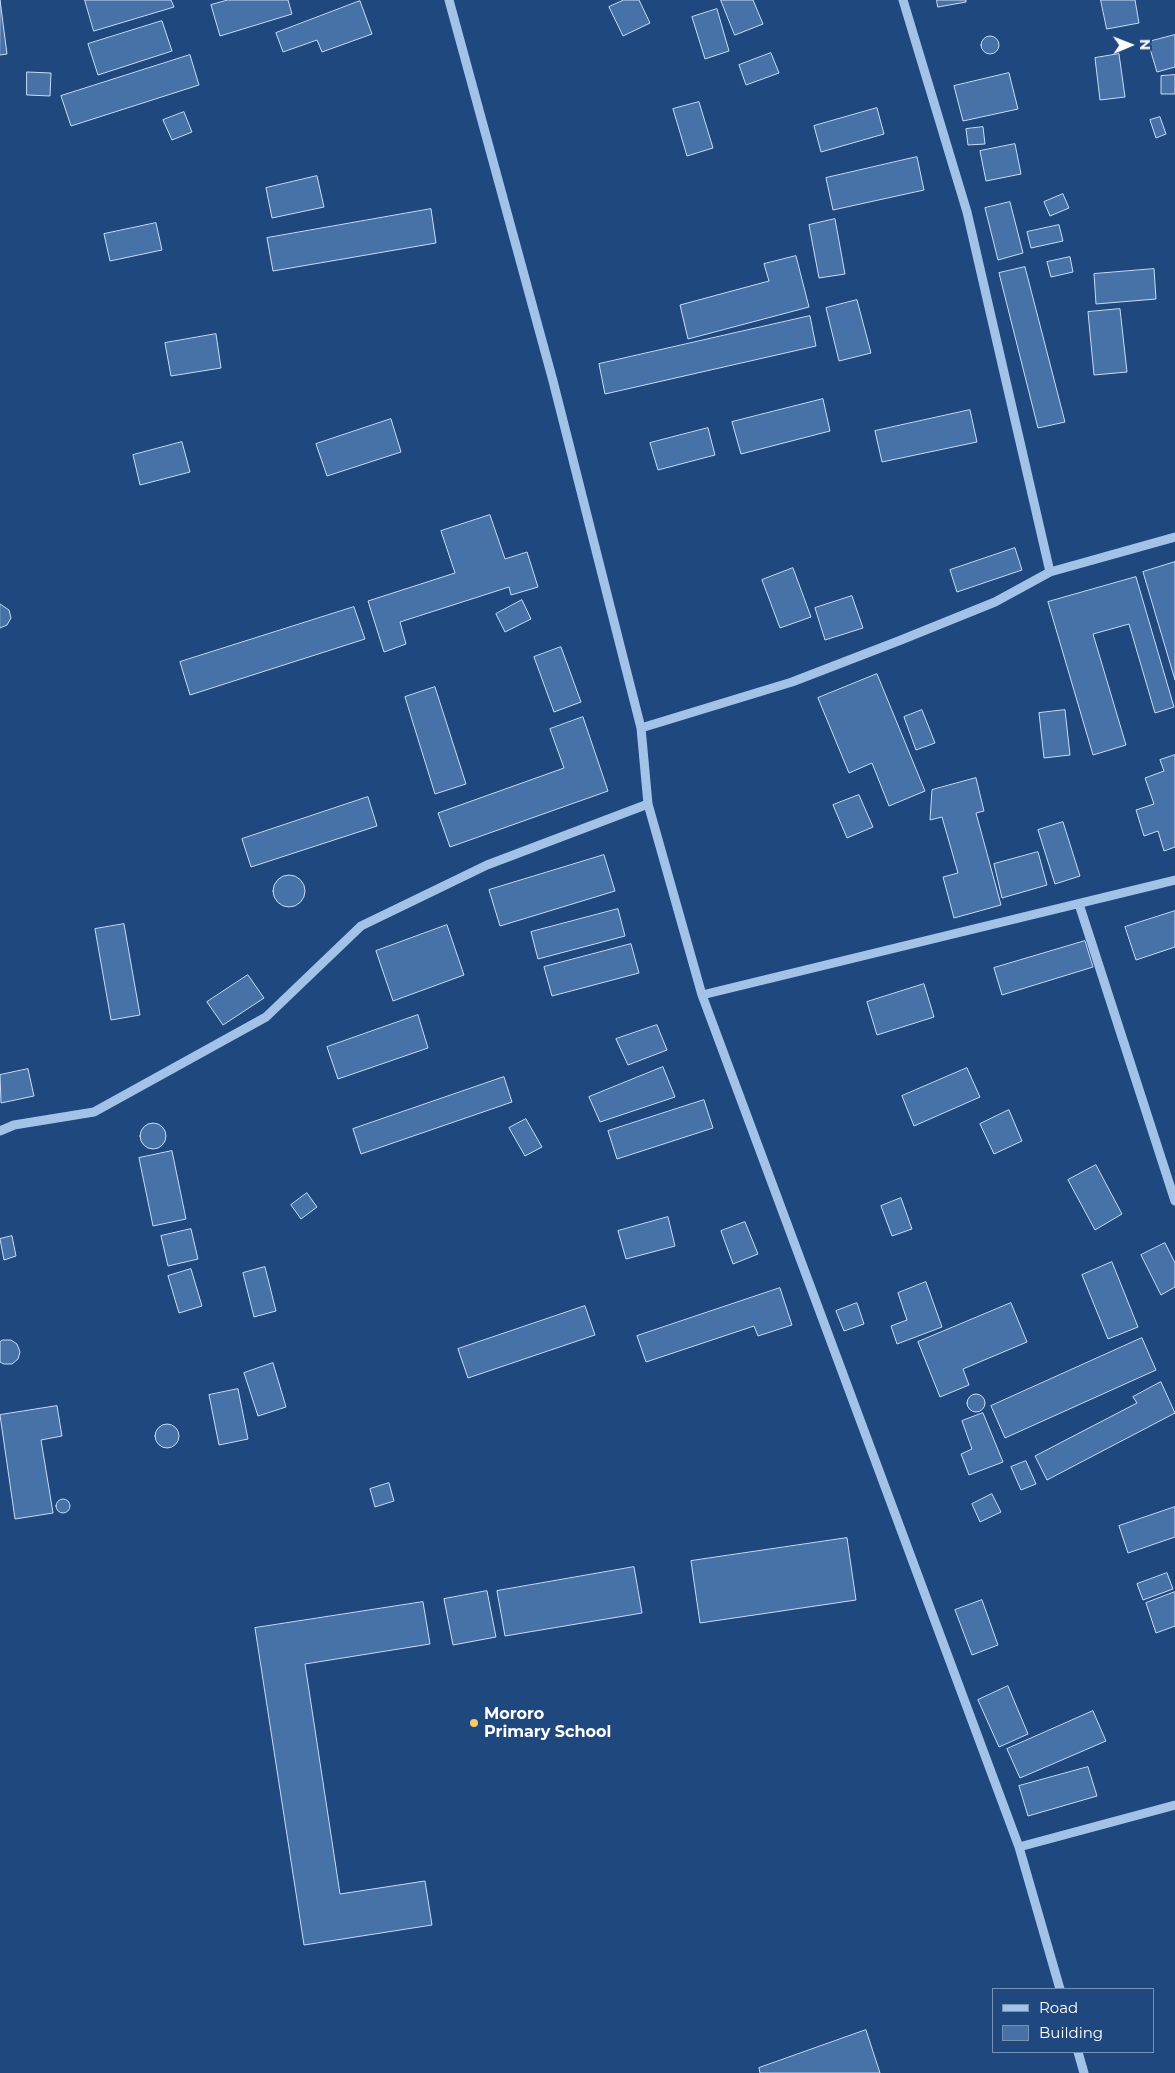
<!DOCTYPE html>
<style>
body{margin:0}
#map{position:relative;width:1175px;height:2073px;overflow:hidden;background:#1f487f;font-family:Montserrat,sans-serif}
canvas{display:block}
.legend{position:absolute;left:992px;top:1988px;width:162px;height:65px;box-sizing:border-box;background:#1f487f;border:1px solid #7991b2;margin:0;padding:6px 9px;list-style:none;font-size:15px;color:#fff}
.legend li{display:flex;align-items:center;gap:10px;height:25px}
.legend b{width:25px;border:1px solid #7991b2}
.north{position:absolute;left:1105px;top:20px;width:50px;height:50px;-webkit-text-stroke:4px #1f487f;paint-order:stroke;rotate:89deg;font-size:14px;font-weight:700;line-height:20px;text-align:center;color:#fff}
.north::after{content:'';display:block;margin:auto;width:18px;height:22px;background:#fff;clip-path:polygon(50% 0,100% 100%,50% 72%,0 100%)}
</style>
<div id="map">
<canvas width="1175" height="2073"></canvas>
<ul class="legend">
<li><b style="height:6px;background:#a3c2e8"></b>Road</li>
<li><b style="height:14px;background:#4772a8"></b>Building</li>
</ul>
<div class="north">N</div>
</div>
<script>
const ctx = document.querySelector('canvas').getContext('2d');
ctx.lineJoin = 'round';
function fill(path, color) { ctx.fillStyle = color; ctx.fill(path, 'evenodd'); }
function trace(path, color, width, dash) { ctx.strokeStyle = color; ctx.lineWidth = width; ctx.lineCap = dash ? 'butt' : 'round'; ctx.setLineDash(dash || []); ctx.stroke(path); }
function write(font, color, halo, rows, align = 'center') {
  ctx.font = font + ' Montserrat,sans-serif'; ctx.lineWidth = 5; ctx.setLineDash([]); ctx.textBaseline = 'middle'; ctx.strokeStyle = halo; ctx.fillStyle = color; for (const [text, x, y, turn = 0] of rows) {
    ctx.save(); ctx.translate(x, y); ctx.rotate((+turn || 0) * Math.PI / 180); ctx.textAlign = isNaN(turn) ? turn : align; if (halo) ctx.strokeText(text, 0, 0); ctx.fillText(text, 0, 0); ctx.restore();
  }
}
const building = new Path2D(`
 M0,0L7,54L0,55Z
 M85,0H171L174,7L94,31Z
 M228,0H288L292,14L220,36L211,5Z
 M624,0H639L650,23L623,36L609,7Z
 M721,0H753L763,24L735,35Z
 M937,0H966V2L938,7Z
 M1101,0H1135L1139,23L1107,29Z
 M360,1L372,34L322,52L317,40L283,52L276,33Z
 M717,9L729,51L705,59L692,17Z
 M162,21L172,51L98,75L88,44Z
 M1175,35V67L1157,72L1148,42Z
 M981 45a9 9 0 1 1 18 0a9 9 0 1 1-18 0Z
 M771,53L779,73L746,85L739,65Z
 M1119,54L1125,97L1100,100L1095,58Z
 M190,55L199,85L71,126L61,96Z
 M27,72L51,73L50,96L27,95Z
 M1009,73L1018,109L963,121L954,86Z
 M1175,75V94H1161V76Z
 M699,102L713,148L687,156L673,109Z
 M877,108L884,134L821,152L814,126Z
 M184,112L192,132L172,140L163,120Z
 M1160,117L1166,134L1156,138L1150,120Z
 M983,127L985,144L968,145L966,129Z
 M1015,144L1021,174L986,181L980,151Z
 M917,157L924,190L833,210L826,178Z
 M317,176L324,207L272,218L266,188Z
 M1063,194L1069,208L1050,216L1044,202Z
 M1010,202L1023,253L998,260L985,208Z
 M431,209L436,243L273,271L267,238Z
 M835,219L845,274L819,278L809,225Z
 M156,223L162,250L110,261L104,234Z
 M1059,225L1063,241L1031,248L1027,232Z
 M796,256L809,307L688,339L680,305L769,281L764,264Z
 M1070,257L1073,272L1051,277L1047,262Z
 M1025,267L1065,422L1038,428L999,273Z
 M1154,269L1156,299L1096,304L1094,274Z
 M857,300L871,353L839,361L826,308Z
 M1120,309L1127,372L1094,375L1088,312Z
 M810,316L816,346L605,394L599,364Z
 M216,334L221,368L171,376L165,343Z
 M823,399L830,431L741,454L732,422Z
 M970,410L977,442L882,462L875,431Z
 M391,419L401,452L327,476L316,444Z
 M708,428L715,455L658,470L650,443Z
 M182,442L190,472L140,485L133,455Z
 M490,515L505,559L527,552L538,587L511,595L509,587L400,622L406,644L384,652L368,601L455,573L441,531Z
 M1015,548L1022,570L957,592L950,570Z
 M1175,562V680L1143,572Z
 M793,568L811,617L780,628L762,580Z
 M1136,577L1174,707L1155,713L1129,624L1093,634L1126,745L1093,755L1048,602Z
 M852,596L863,628L825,640L815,608Z
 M522,600L531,619L505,632L496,614Z
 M0,604L9,610L11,618L7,625L0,628Z
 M354,607L365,639L190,695L180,662Z
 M561,647L581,702L554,712L534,657Z
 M877,674L925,791L889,806L872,763L849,773L818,698Z
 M435,687L466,784L435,794L405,697Z
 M922,710L935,743L916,750L904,717Z
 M1065,710L1070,755L1044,758L1039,713Z
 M583,717L608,791L450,847L438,813L564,768L550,729Z
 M1175,755V847L1164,851L1158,831L1144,836L1136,810L1154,804L1145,778L1164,771L1160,760Z
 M976,778L984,811L976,813L1001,905L954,918L943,877L958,873L942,817L930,820L932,790Z
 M859,795L873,827L847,838L833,805Z
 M368,797L377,826L251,867L242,839Z
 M1063,822L1080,876L1055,884L1038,830Z
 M1038,852L1047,885L1002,898L994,864Z
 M604,855L615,891L500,926L489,890Z
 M273 891a16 16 0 1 1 32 0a16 16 0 1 1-32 0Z
 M618,909L625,936L538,959L531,932Z
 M1175,911V947L1136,960L1125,927Z
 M124,924L140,1015L111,1020L95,929Z
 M447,925L464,975L393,1001L376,951Z
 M1085,941L1093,967L1002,995L994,968Z
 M631,944L639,973L552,996L544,967Z
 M248,975L264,998L223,1025L207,1002Z
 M924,984L934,1017L877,1035L867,1002Z
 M418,1015L428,1048L338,1079L327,1047Z
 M657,1025L667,1050L628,1065L616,1039Z
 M663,1067L675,1097L600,1122L589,1097Z
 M967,1068L980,1097L914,1126L902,1096Z
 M28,1069L34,1096L1,1103L0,1075Z
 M504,1077L512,1102L361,1154L353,1129Z
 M704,1100L713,1128L617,1159L608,1131Z
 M1009,1110L1022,1141L994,1154L980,1124Z
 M526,1119L542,1147L525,1156L509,1128Z
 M140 1136a13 13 0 1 1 26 0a13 13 0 1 1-26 0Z
 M172,1151L186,1219L153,1226L139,1158Z
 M1096,1165L1122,1214L1095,1230L1068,1180Z
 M307,1193L317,1207L301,1219L291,1205Z
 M901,1198L912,1229L892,1236L881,1206Z
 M668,1217L675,1246L626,1259L618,1231Z
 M745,1222L758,1254L733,1264L721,1231Z
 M191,1229L198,1259L168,1266L161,1236Z
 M12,1236L16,1256L4,1260L0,1239Z
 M1165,1243L1175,1263V1287L1161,1295L1141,1255Z
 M1112,1262L1138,1327L1108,1339L1082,1275Z
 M265,1267L276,1311L254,1317L243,1273Z
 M191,1269L202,1306L179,1313L168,1276Z
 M926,1282L942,1327L897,1344L891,1326L907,1320L898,1293Z
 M780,1288L792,1325L758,1336L754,1326L646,1362L637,1336Z
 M857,1303L864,1324L844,1331L836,1311Z
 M1011,1303L1027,1342L963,1369L969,1385L940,1397L918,1342Z
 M585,1306L595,1335L468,1378L458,1349Z
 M1142,1338L1156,1370L1005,1438L991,1406Z
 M3,1340H11L17,1344L20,1352L18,1359L12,1364H4L0,1362V1342Z
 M273,1363L286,1407L258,1416L244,1373Z
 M1161,1382L1175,1413L1047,1480L1035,1456L1137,1403L1133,1397Z
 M238,1389L248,1439L219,1445L209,1395Z
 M967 1403a9 9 0 1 1 18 0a9 9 0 1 1-18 0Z
 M57,1406L62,1436L41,1440L53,1513L15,1519L0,1415Z
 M983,1413L1003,1462L969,1475L961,1454L972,1449L962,1421Z
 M155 1436a12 12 0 1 1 24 0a12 12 0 1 1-24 0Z
 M1026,1461L1036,1484L1021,1490L1011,1467Z
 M389,1483L394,1501L375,1507L370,1489Z
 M992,1494L1001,1512L980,1522L972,1504Z
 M56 1506a7 7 0 1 1 14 0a7 7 0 1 1-14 0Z
 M1175,1507V1537L1128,1553L1119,1526Z
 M847,1538L856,1600L700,1623L691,1561Z
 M634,1567L642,1613L505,1636L497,1591Z
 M1167,1573L1173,1589L1143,1600L1137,1584Z
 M487,1591L496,1637L453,1645L444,1599Z
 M1175,1592V1626L1156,1633L1146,1603Z
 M982,1600L998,1645L972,1655L955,1610Z
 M423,1602L430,1644L305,1664L340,1894L425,1881L432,1925L304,1945L255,1628Z
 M1008,1686L1028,1734L999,1747L978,1700Z
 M1093,1711L1106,1741L1020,1778L1007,1749Z
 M1088,1767L1097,1796L1028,1816L1019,1786Z
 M866,2030L880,2073H760L759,2068Z`);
const minor = new Path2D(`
 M449,0L553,381L641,728L648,804L702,995L1019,1847L1060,1989
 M903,0L967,212L1050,572
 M641,728L792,682L901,640L995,602L1050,572L1175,537
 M1079,904L1175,1201
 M702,995L1175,880
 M0,1131L14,1125L94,1112L266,1017L361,926L487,865L648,804
 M1019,1847L1175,1805
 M1078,2052L1084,2073`);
const markers = [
 [474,1723,5,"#f6cc63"]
];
const poiNames = [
 ["Mororo",484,1714],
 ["Primary School",484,1732]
];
fill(building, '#4772a8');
trace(building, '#c7dcf6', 1);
trace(minor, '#a3c2e8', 9);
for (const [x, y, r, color] of markers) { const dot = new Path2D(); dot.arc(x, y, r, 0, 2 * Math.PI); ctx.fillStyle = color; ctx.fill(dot); trace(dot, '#1f487f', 2); }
write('bold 16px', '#fff', '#1f487f', poiNames, 'left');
</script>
